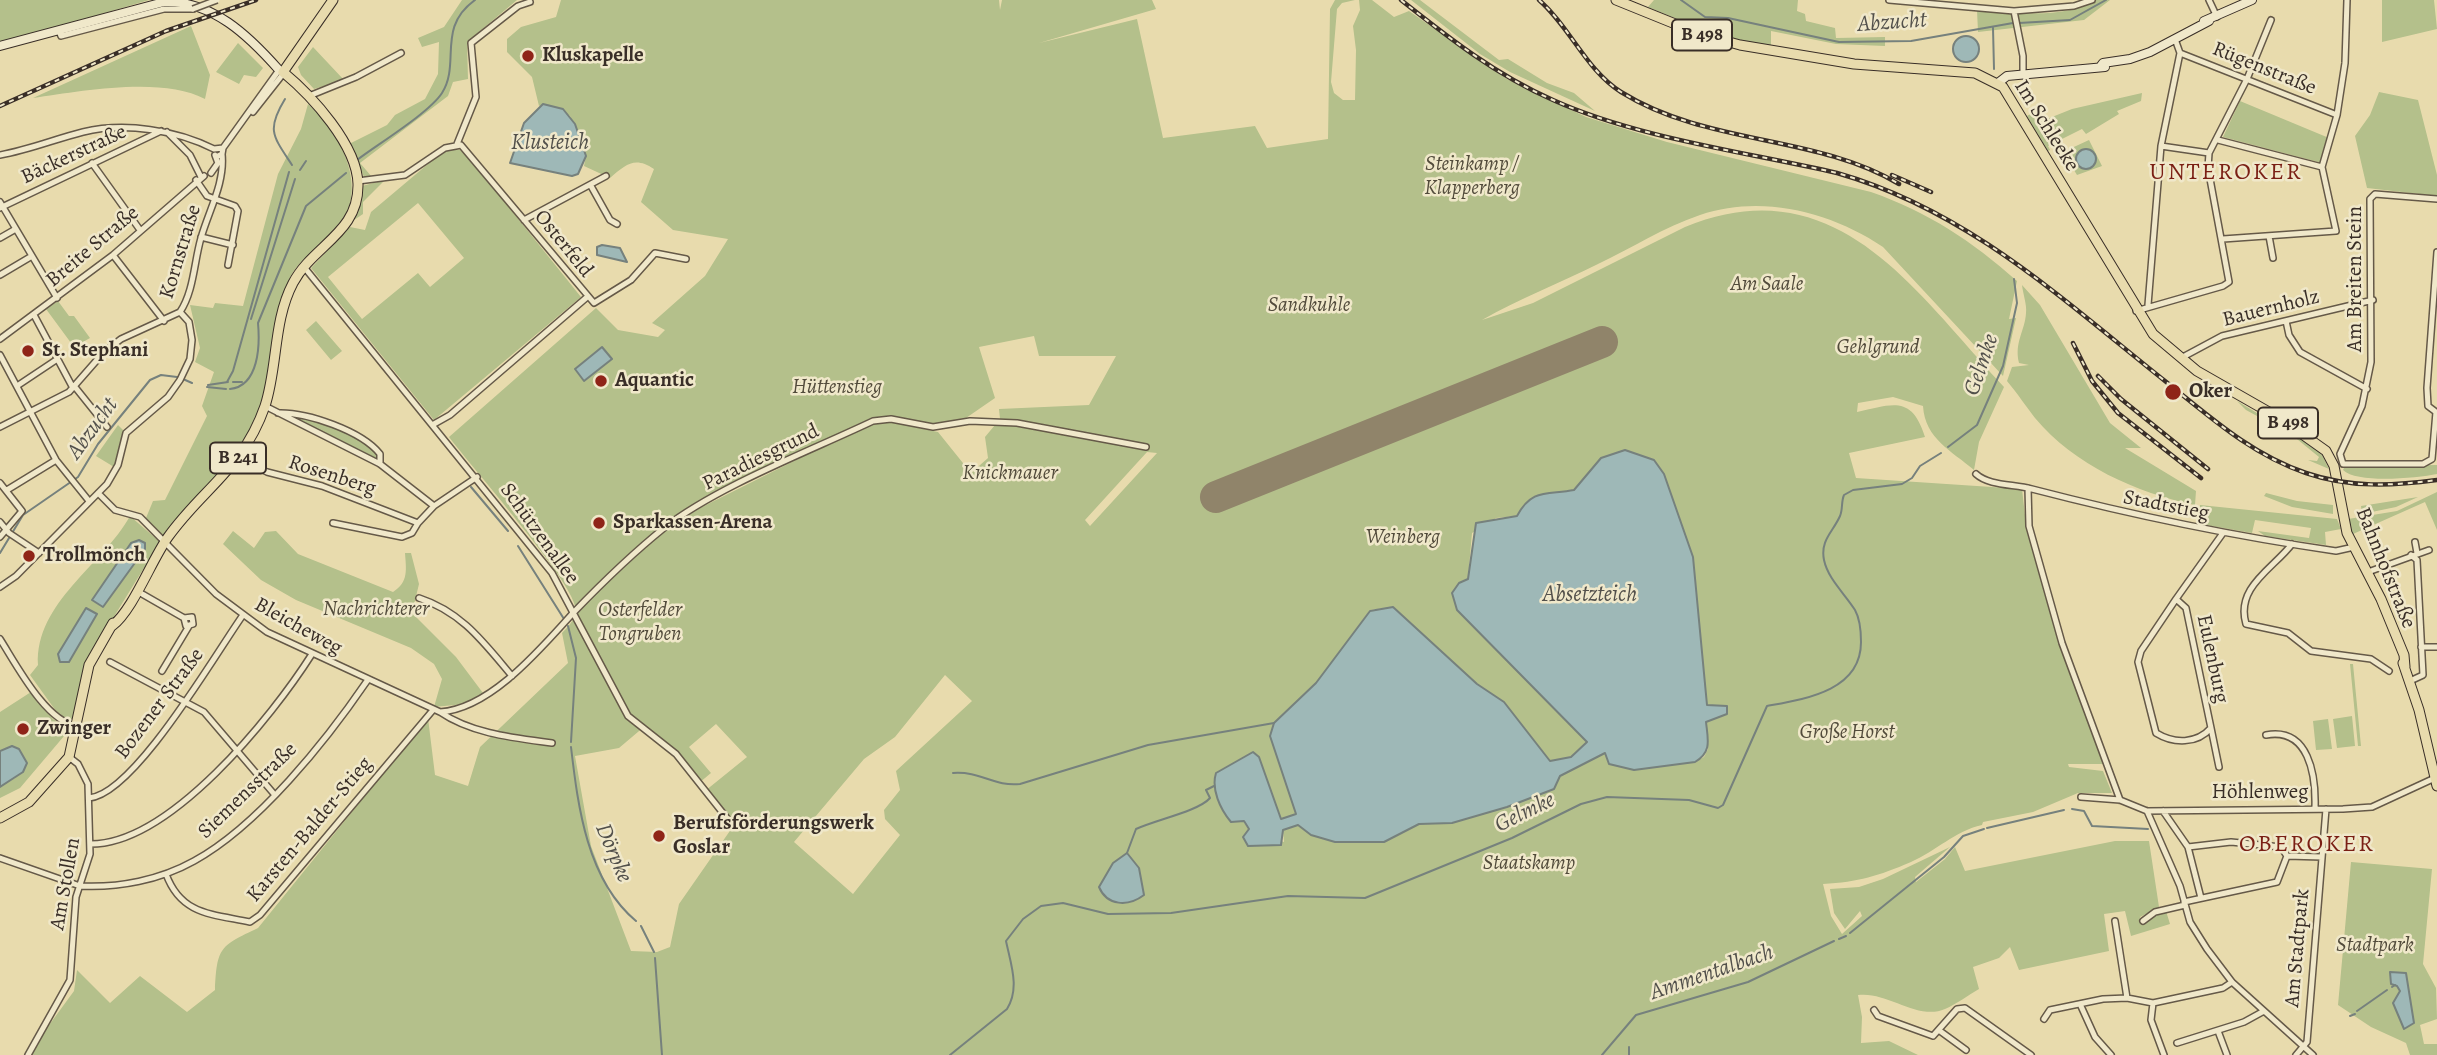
<!DOCTYPE html>
<meta charset="utf-8">
<style>
body{margin:0}
canvas{display:block;background:#e8dbad}
</style>
<canvas width="2437" height="1055"></canvas>
<script>
const ctx = document.querySelector('canvas').getContext('2d');
ctx.lineJoin = 'round';
function fill(path, color) { ctx.fillStyle = color; ctx.fill(path, 'evenodd'); }
function trace(path, color, width, dash) { ctx.strokeStyle = color; ctx.lineWidth = width; ctx.lineCap = dash ? 'butt' : 'round'; ctx.setLineDash(dash || []); ctx.stroke(path); }
function write(font, color, halo, rows, align = 'center') {
  ctx.font = font + ' Alegreya,serif'; ctx.lineWidth = 5; ctx.setLineDash([]); ctx.textBaseline = 'middle'; ctx.strokeStyle = halo; ctx.fillStyle = color; for (const [text, x, y, turn = 0] of rows) {
    ctx.save(); ctx.translate(x, y); ctx.rotate((+turn || 0) * Math.PI / 180); ctx.textAlign = isNaN(turn) ? turn : align; if (halo) ctx.strokeText(text, 0, 0); ctx.fillText(text, 0, 0); ctx.restore();
  }
}
const green = new Path2D(`
 M0,0H149L0,44Z
 M462,0H517L467,42L468,79L453,82L448,96L360,163L372,177H364L349,144L387,125L395,115L425,99L438,74L439,42L422,47L418,38L444,27Z
 M561,0H999L1000,10L1002,0H1152L1156,9L1039,43L1137,19L1163,138L1255,126L1267,148L1328,139L1330,9L1335,0H1355L1342,3L1337,9L1331,82L1334,93L1343,100H1355L1356,50L1353,26L1360,10L1359,0H1372L1394,17L1409,11L1507,79L1586,117L1667,142L1871,192C1928,212 1972,241 2017,281L2009,319L2016,318L2003,376L1883,247C1831,212 1762,194 1700,215C1664,227 1632,248 1598,264C1560,283 1519,299 1482,320L1533,303L1685,227C1837,165 1915,292 2004,387L1979,442L1974,470C1952,451 1925,439 1923,406L1893,397L1858,403L1857,412C1893,404 1912,395 1925,437L1849,453L1856,478L2022,489L2027,533H2031L2062,643L2107,764H2068L2069,767L2103,771L2112,793H2078L2033,812L1983,822L1982,825C1955,831 1936,851 1911,862C1878,876 1859,882 1823,884L1831,916L1842,934L1862,916L1860,911L1845,929L1834,913L1830,889L1859,887L1883,879L1950,847L1915,877L1916,882L1945,859L1955,847L1965,871L2115,841H2149L2159,907L2140,917L2141,923L2166,911L2170,924L2131,936L2125,911L2104,914L2109,951L2019,970L2010,947L1999,958L1973,967L1979,989C1968,995 1957,1004 1945,1009C1918,1021 1887,991 1858,995L1862,1017L1861,1043L1889,1041L1918,1055H30L33,1047L74,991L77,970L110,1003L140,976L187,1012L215,990C217,947 220,946 258,928L428,718L435,775L468,786L480,747L568,663L562,633C569,626 577,618 575,606C571,580 471,466 449,437L596,308L618,330L658,337L665,330L652,323L705,276L728,239L673,230L641,202L654,169C635,156 626,164 610,178L584,166L586,156L570,116L543,104L539,106L532,77L507,52V39L521,27L556,17ZM1034,336L1039,356H1116L1089,405L999,409L1000,419L985,437L988,458L971,473L938,432L891,422L885,417L930,424L966,418L995,398L979,347ZM862,427L700,508L665,530L666,522L735,483ZM1147,452L1157,453L1090,526L1085,520ZM1601,458L1693,557L1707,705L1727,706L1706,722L1708,749L1704,757L1694,762L1634,770L1605,753L1560,776L1554,789L1507,807L1452,823L1419,824L1384,842L1311,835L1298,825L1283,830L1284,842L1249,830L1243,821L1259,757L1281,820L1296,814L1270,736L1316,683L1370,610L1393,607L1477,684L1504,702L1550,762L1571,757L1588,742L1459,583L1468,579L1472,533L1496,518L1517,516C1531,490 1549,495 1574,490ZM945,675L972,701L896,771L900,790L884,810L885,819L900,835L853,894L794,842L864,759L895,737ZM716,724L747,757L705,791L734,825L679,904L670,947L657,952L631,951L591,846L575,756L619,748L645,726L680,756L699,783L711,773L689,747ZM1104,882L1142,887L1144,895L1099,887Z
 M1411,0H1420L1499,60L1508,59L1547,83L1574,93L1595,111L1510,72L1480,54Z
 M1654,0H1798L1797,11L1805,14L1806,21L1835,28L1836,38L1885,37V46L1836,44L1771,31V47L1711,33L1648,7Z
 M2096,0H2110L2084,20L1978,32L1977,10C2014,12 2064,20 2096,0Z
 M2382,0H2434L2437,29L2382,42Z
 M191,26L210,75L205,99C163,76 80,91 33,98Z
 M238,43L263,68L256,77L244,75L239,84L216,72Z
 M313,47L344,80L314,89L301,75L298,67Z
 M2379,92L2418,100L2437,175V196L2367,188L2355,136L2370,115Z
 M2142,93L2141,101L2117,111L2119,114L2086,134L2082,129L2048,146L2050,150L2048,151L2027,116L2032,113L2037,123L2072,109Z
 M2240,101L2329,138L2322,163L2223,137Z
 M308,104C344,135 372,195 333,235C317,251 298,259 289,280C270,322 276,369 260,411C241,461 199,499 164,539L146,518L153,501L165,500L207,416L202,406L214,372L195,362L200,348L190,305L213,308L215,303L243,306L278,174L301,129Z
 M2089,140L2102,166L2077,175L2063,152Z
 M447,148L460,150L470,159L581,297L434,420L311,268L350,227L365,230L371,212ZM418,203L464,258L430,287L418,273L362,319L328,277Z
 M385,180L363,202V214L354,220L362,186Z
 M2022,285L2040,305L2110,423L2141,448H2125L2196,491L2195,505C2137,493 2074,465 2035,418C2028,409 2017,393 2007,381L2012,367L2029,365L2019,363C2014,342 2025,331 2026,313C2027,305 2023,294 2022,285Z
 M58,301L69,316H74L90,338L74,347L46,309Z
 M316,321L342,351L331,360L306,330Z
 M2237,401L2320,451L2329,469L2308,460L2317,461L2319,457L2292,435L2246,410Z
 M278,413C312,412 355,431 380,454V464Z
 M118,425L124,431L114,467L96,456Z
 M2437,465V474C2417,478 2357,484 2343,470L2345,466Z
 M2437,492V530L2425,502L2353,534L2348,519L2397,511Z
 M2266,493L2297,501L2333,505V514L2292,507L2264,496Z
 M2418,497L2396,507L2362,514L2361,506Z
 M2200,505L2337,519L2341,529L2325,532L2326,545L2265,536L2258,531L2309,538L2311,528L2255,520L2252,533L2206,525L2200,517Z
 M130,516L160,542L94,649L74,718L68,721L56,711L30,675L38,665C35,602 103,565 130,516Z
 M233,531L254,548L265,532L276,531L298,554L393,592C409,582 406,569 405,553H411L419,584L412,613L456,657L483,693L465,704L434,707L442,679L434,664L411,648L296,600L261,580L223,544Z
 M2350,664H2353L2361,746H2358Z
 M31,692L53,719L70,729L20,788L0,798V787L15,778L27,763L16,747L0,751V712Z
 M2352,716L2355,746L2337,748L2333,719Z
 M2328,719L2332,749L2316,750L2313,721Z
 M2351,862L2432,869L2423,964L2436,988L2437,1019L2420,1025L2424,1044H2437V1055H2410L2406,1043L2371,1027L2338,1005ZM2405,973L2414,1022L2397,986Z`);
const water = new Path2D(`
 M1953 49a13 13 0 1 1 26 0a13 13 0 1 1-26 0Z
 M543,104L563,109L575,124L586,156L578,174L572,176L510,163L524,123Z
 M2076 159a10 10 0 1 1 20 0a10 10 0 1 1-20 0Z
 M602,245L620,248L627,262L597,255V247Z
 M602,347L612,359L584,381L575,369Z
 M1625,450L1654,460L1664,474L1693,557L1707,705L1727,706V714L1706,722C1708,740 1712,752 1695,762L1634,770L1609,764L1605,753L1560,776L1554,789L1507,807L1452,823L1419,824L1384,842H1335L1311,835L1298,825L1283,830L1281,845L1248,846L1243,837L1249,829L1244,821L1231,822C1220,809 1211,789 1216,773L1253,752L1259,757L1281,819L1296,814L1270,736L1274,723L1316,683L1370,611L1393,607L1477,684L1504,702L1550,761L1571,757L1587,742L1457,610L1452,593L1459,583L1468,579L1476,523L1517,516C1532,488 1547,495 1574,490L1601,458Z
 M139,540L145,543V549L103,607L92,600L131,543Z
 M86,608L97,614L69,662H60L58,654Z
 M12,746L19,749L27,763L23,772L0,787V751Z
 M1127,853L1139,868L1144,895C1128,907 1107,906 1099,887L1113,863Z
 M2390,972L2406,973L2414,1023L2404,1029L2393,1003L2400,991L2397,986L2391,984Z`);
const stream = new Path2D(`
 M1681,0L1705,17L1728,18L1839,42L1911,41L2013,23
 M2019,23L2070,20L2106,0
 M1993,28L1994,69
 M285,99C266,130 273,136 292,165
 M357,160C378,144 429,113 442,93C461,63 436,28 475,0
 M300,170L306,161
 M251,319L295,179
 M183,379L192,383
 M227,382L233,371L289,172
 M233,382H242
 M208,385L228,382
 M207,387L226,389
 M230,389C259,386 260,345 258,323L306,206L346,173
 M1948,447L1977,425L2003,366L2017,303L2014,279
 M471,487L508,531
 M518,546L564,619
 M0,553L23,515L78,477L98,444L150,380L161,375L177,377
 M568,626L576,658L571,742
 M571,747C578,807 587,880 636,921
 M953,773C981,771 994,787 1020,784L1148,745L1274,723
 M2072,809L2084,811L2092,826L2148,829
 M1987,828L2064,810
 M1127,853L1136,829C1155,820 1199,811 1210,798L1206,790L1214,786
 M641,926L654,952
 M1850,933L1944,857L1963,836L1984,829
 M1839,939L1846,936
 M655,958L662,1055
 M2392,987L2395,985
 M2357,1011L2387,990
 M2350,1016L2355,1014
 M950,1055L1007,1009C1020,988 1011,965 1006,941L1023,919L1041,906L1063,903L1108,914L1171,913L1288,896L1365,898L1512,838L1581,804L1607,797L1689,800L1718,808L1723,805L1767,706C1805,699 1861,691 1861,642C1861,632 1860,619 1855,610C1845,594 1828,579 1824,560C1820,540 1833,532 1840,516C1843,509 1841,502 1844,495L1853,490L1902,484L1912,478L1920,466L1941,453
 M1602,1055L1636,1015L1748,982L1834,941
 M1629,1055V1047`);
const runway = new Path2D(`
 M1216,497L1602,342`);
const street = new Path2D(`
 M1889,0L2014,11L2023,56V75
 M2209,0L2217,17
 M2014,11L2074,6L2092,0
 M59,31L61,36L164,9H193
 M2180,53L2337,115
 M309,96L356,77L401,53
 M253,112L283,74
 M167,132L190,155L201,177
 M2218,140L2322,167
 M457,144L476,97L471,43L518,6L530,2
 M2161,146L2209,153
 M0,155C29,150 55,139 83,132C125,122 176,130 214,149L223,148
 M218,156L222,154L223,148L279,70
 M92,163L140,230
 M211,173L218,163L215,155
 M196,180L207,196L235,206L238,211L228,265
 M358,181L405,175L445,148L461,145L594,303L631,280L655,253L686,259
 M591,186L610,220L617,224
 M2437,199L2375,194L2370,199L2371,362L2362,406L2340,454L2343,464H2423L2432,459L2436,412L2428,406L2427,388L2437,252
 M0,202L57,298
 M0,208L161,131
 M524,220L606,176
 M2269,236L2273,258
 M201,237L233,245
 M0,238L14,230
 M2223,239L2336,231L2322,167L2337,115L2345,63L2347,0
 M113,255L164,321
 M304,267L552,573L628,716L676,754L734,827
 M0,275L32,256
 M2148,305L2161,146L2180,53L2175,39
 M2136,311L2223,286L2229,282L2208,168L2209,153L2247,79L2271,20
 M34,315L73,388
 M2286,321L2289,335L2300,352L2367,389
 M0,339L113,255L204,176
 M0,355L56,460L89,501
 M2181,358L2222,336L2373,300
 M17,386L56,360
 M75,387L107,427
 M265,406L380,464L434,506
 M278,413C307,412 362,431 380,454V464
 M434,424L450,415L586,298
 M0,427L69,392L104,352L121,339L180,312C194,291 194,262 201,238C209,210 225,183 222,154
 M238,458L267,472L322,486L418,523L434,506L477,477
 M1976,474C1989,486 2014,484 2032,489C2132,515 2233,536 2336,551L2354,547
 M0,483L22,511L0,537
 M2028,488L2029,526L2062,643L2120,800
 M7,490L56,460
 M98,493L115,510L140,517L216,594L267,632L440,712C491,709 542,647 574,612C602,583 633,553 664,528C718,486 810,451 873,421L891,419L933,427L970,421L1017,423L1146,447
 M0,522L9,533L39,553
 M333,523L402,537L412,533L418,523
 M2415,542L2417,553
 M2292,544C2274,568 2235,587 2246,624L2288,633L2311,651L2371,659L2389,671
 M2368,572L2429,550
 M0,587L16,576L107,484L118,465L126,433L168,397L180,380L190,359L192,340L189,322L180,312
 M137,591L184,618L186,626L193,624L192,617L184,618
 M419,598C462,612 484,643 512,676
 M2176,599L2141,651L2138,662L2156,733C2174,744 2197,744 2211,728L2186,608L2176,599L2223,533
 M0,639C16,664 46,722 77,726
 M2421,647H2437
 M110,662L204,712L274,794
 M162,671L189,626
 M2410,681L2423,675L2417,560L2411,555
 M440,712C472,734 515,738 552,743
 M2211,728L2219,767
 M2266,735C2309,727 2316,775 2315,808
 M2081,797L2120,800L2147,811L2343,809L2372,807L2437,777
 M89,798C134,795 216,653 243,615
 M2147,811L2180,886L2190,922L2207,949L2232,982L2313,1055
 M2163,811L2188,847L2231,842L2281,847L2287,856L2322,857
 M91,844C170,844 272,717 312,654
 M2188,847L2201,898
 M0,858L80,886C119,888 160,880 194,861C258,826 326,741 367,681
 M166,874C181,915 212,914 250,922L260,915L433,710
 M2184,902L2277,882L2287,856
 M2115,921L2127,998
 M2143,921L2155,912L2185,905
 M2153,1003L2151,1020L2164,1055
 M2080,1004L2095,1037L2111,1055
 M1874,1010L1878,1016L1933,1036L1957,1009L1965,1008L2031,1055
 M2044,1019L2050,1010L2103,999L2127,998L2153,1003L2223,988L2232,982
 M1940,1031L1966,1050
 M2218,1031L2227,1055
 M2177,1043L2244,1022L2264,1011
 M28,1055L70,980L76,897L90,854L88,784L78,764L69,757
 M2296,1055L2307,1042L2326,809`);
const secondary = new Path2D(`
 M2204,21L2252,0
 M0,46L164,2C212,0 249,36 279,70
 M2100,67L2103,63L2130,59L2150,52L2209,21
 M1998,83L2007,76L2105,67`);
const primary = new Path2D(`
 M1616,0L1700,34L1740,45L1854,64L1975,73L2003,87L2153,334L2197,371L2281,419L2326,451L2334,466L2347,533L2381,599L2404,655L2405,667
 M112,626C133,610 151,561 168,537C203,488 243,469 265,406C278,366 273,321 293,283C313,245 359,233 358,184C357,145 312,96 283,72L333,0
 M2403,663L2419,710L2437,786
 M0,818L29,802L69,757L89,665L113,623`);
const rail = new Path2D(`
 M1401,0C1449,38 1496,75 1553,100C1637,138 1746,152 1837,173C1967,210 2062,299 2165,381C2210,417 2252,455 2306,473C2350,488 2392,486 2437,480
 M1539,0C1570,27 1586,70 1621,92C1708,146 1815,134 1899,184
 M0,106L166,31L256,0
 M1892,175L1931,192
 M2073,343L2092,381L2118,413L2201,478
 M2098,376L2121,399L2208,469`);
const streetBridge = new Path2D(`
 M193,9L217,0`);
const markers = [
 [528,56,7,"#8f2418"],
 [28,351,7,"#8f2418"],
 [601,381,7,"#8f2418"],
 [2173,392,9,"#8f2418"],
 [599,523,7,"#8f2418"],
 [29,556,7,"#8f2418"],
 [23,729,7,"#8f2418"],
 [659,836,7,"#8f2418"]
];
const shields = [
 [1702,35,60],
 [2288,423,60],
 [238,458,56]
];
const shieldNames = [
 ["B 498",1702,35],
 ["B 498",2288,423],
 ["B 241",238,458]
];
const poiNames = [
 ["Kluskapelle",542,56],
 ["St. Stephani",42,351],
 ["Aquantic",615,381],
 ["Oker",2189,392],
 ["Sparkassen-Arena",613,523],
 ["Trollmönch",43,556],
 ["Zwinger",37,729],
 ["Berufsförderungswerk",673,824],
 ["Goslar",673,848]
];
const streetNames = [
 ["Rügenstraße",2264,69,22],
 ["Im Schleeke",2046,126,58],
 ["Bäckerstraße",74,155,-25],
 ["Osterfeld",563,244,51],
 ["Breite Straße",93,247,-40],
 ["Kornstraße",181,252,-73],
 ["Am Breiten Stein",2356,279,-90],
 ["Bauernholz",2271,309,-14],
 ["Paradiesgrund",761,458,-26],
 ["Rosenberg",332,476,18],
 ["Stadtstieg",2166,506,11],
 ["Schützenallee",539,534,54],
 ["Bahnhofstraße",2385,568,68],
 ["Bleicheweg",298,627,29],
 ["Eulenburg",2212,659,78],
 ["Bozener Straße",160,704,-53],
 ["Siemensstraße",248,791,-44],
 ["Höhlenweg",2260,793],
 ["Karsten-Balder-Stieg",310,830,-50],
 ["Am Stollen",66,884,-80],
 ["Am Stadtpark",2298,948,-85]
];
const parkNames = [
 ["Steinkamp /",1472,165],
 ["Klapperberg",1472,189],
 ["Am Saale",1767,285],
 ["Sandkuhle",1309,306],
 ["Gehlgrund",1878,348],
 ["Hüttenstieg",837,388],
 ["Knickmauer",1010,474],
 ["Weinberg",1403,538],
 ["Nachrichterer",376,610],
 ["Osterfelder",640,611],
 ["Tongruben",640,635],
 ["Große Horst",1847,733],
 ["Staatskamp",1529,864],
 ["Stadtpark",2375,946]
];
const waterNames = [
 ["Abzucht",1892,23,-4],
 ["Klusteich",550,143],
 ["Gelmke",1982,365,-71],
 ["Abzucht",93,429,-54],
 ["Absetzteich",1590,595],
 ["Gelmke",1525,813,-26],
 ["Dörpke",613,853,67],
 ["Ammentalbach",1712,973,-19]
];
const quarterNames = [
 ["UNTEROKER",2226,173],
 ["OBEROKER",2307,845]
];
fill(green, '#b4c08b');
fill(water, '#9eb8b7');
trace(water, '#76817d', 2);
trace(stream, '#76817d', 2);
trace(runway, '#90846a', 32);
trace(street, '#655948', 8);
trace(secondary, '#392e27', 10);
trace(primary, '#392e27', 11);
trace(street, '#f0e8ca', 5);
trace(secondary, '#f0e8ca', 8);
trace(primary, '#e8dbad', 9);
trace(rail, '#392e27', 4.5);
trace(rail, '#f0e8ca', 2, [5]);
trace(streetBridge, '#655948', 8, []);
trace(streetBridge, '#f0e8ca', 5);
for (const [x, y, r, color] of markers) { const dot = new Path2D(); dot.arc(x, y, r, 0, 2 * Math.PI); ctx.fillStyle = color; ctx.fill(dot); trace(dot, '#f0e8ca', 2.5); }
for (const [x, y, w] of shields) { const box = new Path2D(); box.roundRect(x - w / 2, y - 15.5, w, 31, 5); ctx.fillStyle = '#f0e8ca'; ctx.fill(box); trace(box, '#392e27', 2); }
write('bold 19px', '#392e27', null, shieldNames);
write('bold 21px', '#392e27', '#f0e8ca', poiNames, 'left');
write('21px', '#392e27', '#f0e8ca', streetNames);
write('italic 21px', '#524b3b', '#f0e8ca', parkNames);
write('italic 23px', '#52504b', '#f0e8ca', waterNames);
ctx.letterSpacing = '2px';
write('24px', '#7a1f14', '#f0e8ca', quarterNames);
ctx.letterSpacing = '0px';
</script>
